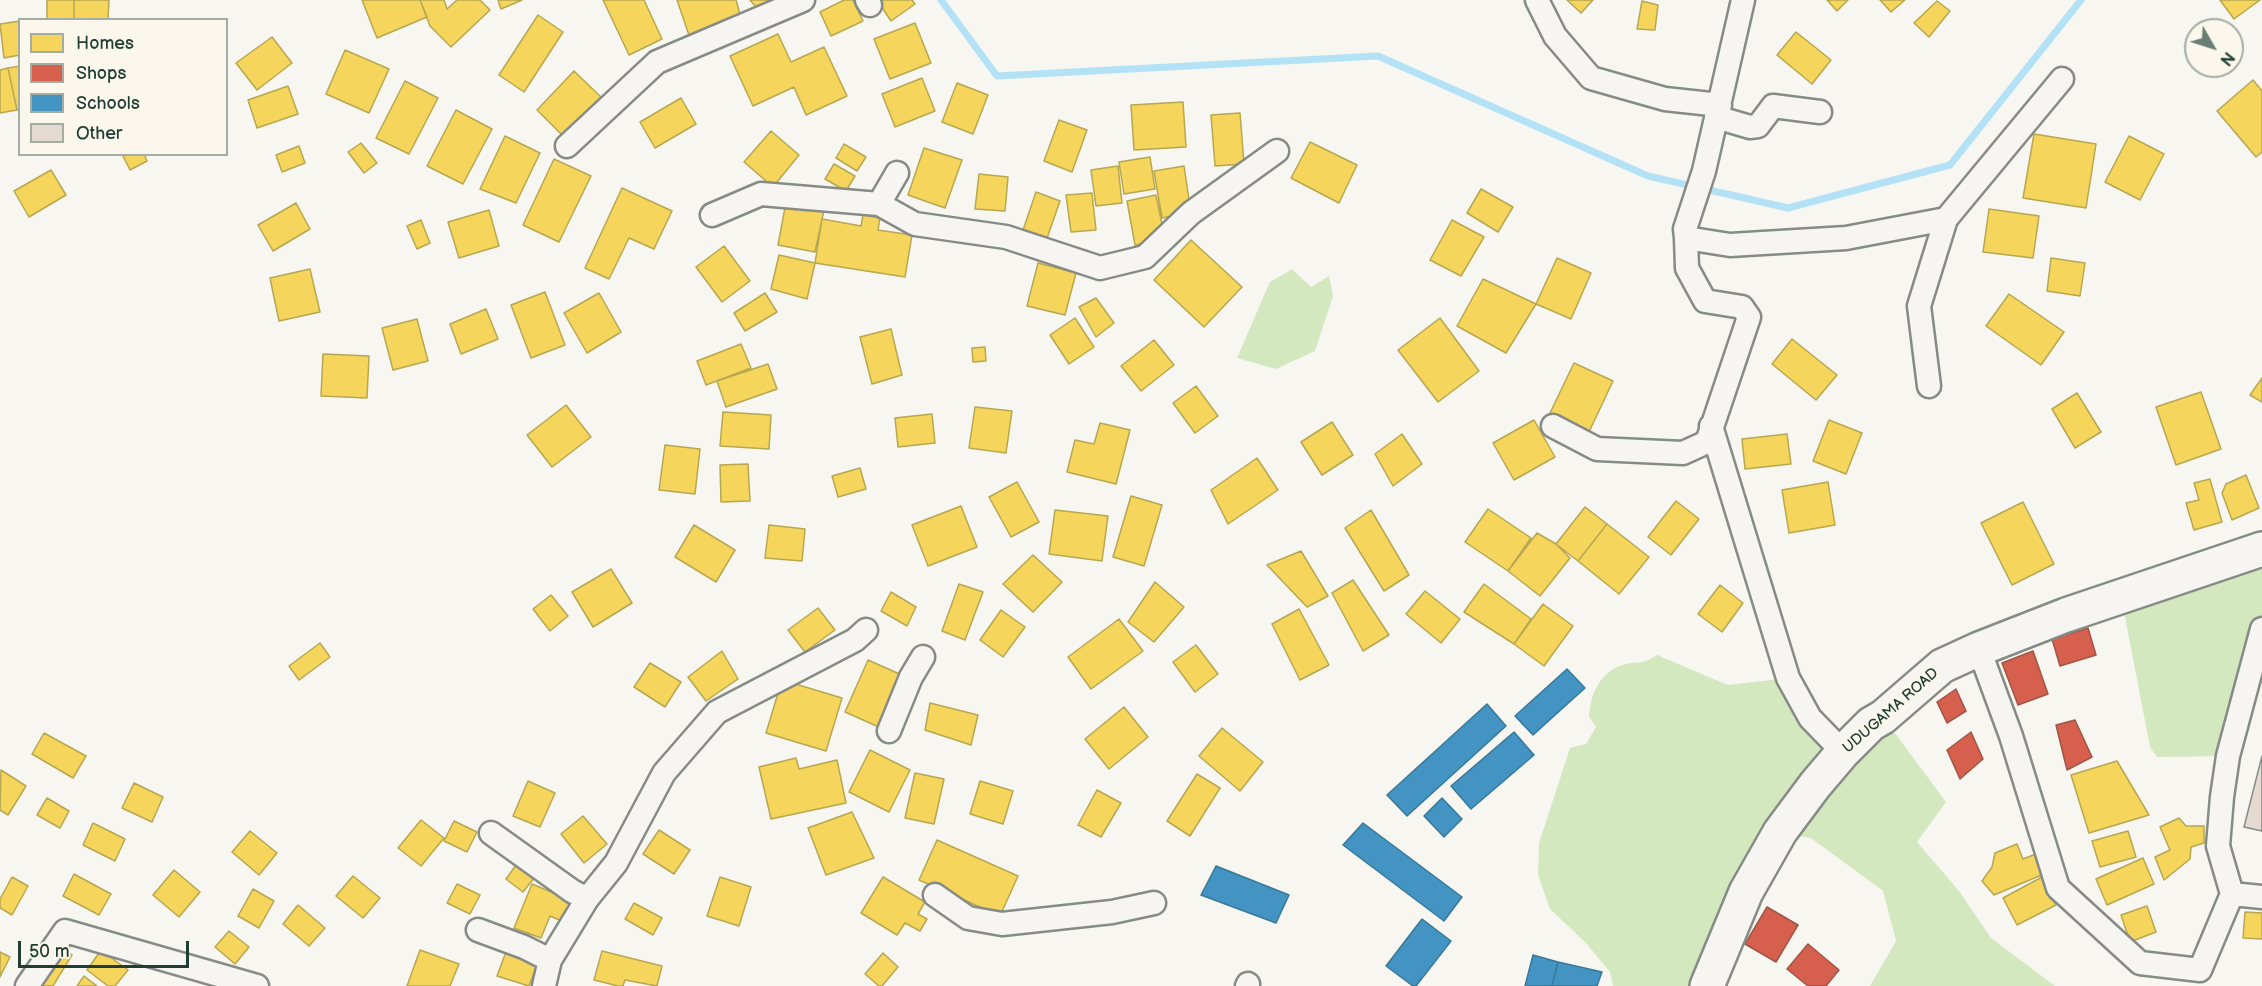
<!DOCTYPE html>
<style>
body{margin:0}
#map{position:relative;width:2262px;height:986px;overflow:hidden;background:#f8f6f0;font-family:"Balsamiq Sans",sans-serif}
canvas{display:block}
.legend{position:absolute;left:18px;top:18px;width:210px;height:138px;box-sizing:border-box;background:#fbf7ec;border:2px solid #a3ada2;margin:0;padding:8px 10px;list-style:none;font-size:18px;color:#1f3d34}
.legend li{display:flex;align-items:center;gap:12px;height:30px}
.legend b{width:30px;border:2px solid #a3ada2}
.north{position:absolute;left:2184px;top:18px;width:60px;height:60px;box-sizing:border-box;background:#fbf7ec;border:2px solid #a3ada2;border-radius:50%;rotate:129deg;font-size:16px;font-weight:700;line-height:24px;text-align:center;color:#1f3d34}
.north::after{content:'';display:block;margin:auto;width:21px;height:27px;background:#6b7e76;clip-path:polygon(50% 0,100% 100%,50% 72%,0 100%)}
.scale{position:absolute;left:18px;top:941px;width:171px;height:27px;box-sizing:border-box;border:3px solid #1f3d34;border-top:0;padding-left:8px;font-size:18px;line-height:21px;white-space:nowrap;color:#1f3d34;-webkit-text-stroke:4px #fbf7ec;paint-order:stroke}
</style>
<div id="map">
<canvas width="2262" height="986"></canvas>
<ul class="legend">
<li><b style="height:16px;background:#f6d55c"></b>Homes</li>
<li><b style="height:16px;background:#d6604d"></b>Shops</li>
<li><b style="height:16px;background:#4393c3"></b>Schools</li>
<li><b style="height:16px;background:#e4dad1"></b>Other</li>
</ul>
<div class="north">N</div>
<div class="scale">50 m</div>
</div>
<script>
const ctx = document.querySelector('canvas').getContext('2d');
ctx.lineJoin = 'round';
function fill(path, color) { ctx.fillStyle = color; ctx.fill(path, 'evenodd'); }
function trace(path, color, width, dash) { ctx.strokeStyle = color; ctx.lineWidth = width; ctx.lineCap = dash ? 'butt' : 'round'; ctx.setLineDash(dash || []); ctx.stroke(path); }
function write(font, color, halo, rows, align = 'center') {
  ctx.font = font + ' "Balsamiq Sans",sans-serif'; ctx.lineWidth = 6; ctx.setLineDash([]); ctx.textBaseline = 'middle'; ctx.strokeStyle = halo; ctx.fillStyle = color; for (const [text, x, y, turn = 0] of rows) {
    ctx.save(); ctx.translate(x, y); ctx.rotate((+turn || 0) * Math.PI / 180); ctx.textAlign = isNaN(turn) ? turn : align; if (halo) ctx.strokeText(text, 0, 0); ctx.fillText(text, 0, 0); ctx.restore();
  }
}
const green = new Path2D(`
 M1292,269L1311,287L1329,276L1333,296L1315,351L1276,369L1237,358L1270,282Z
 M2262,549V629L2228,756L2157,757L2150,747L2121,596Z
 M1657,655L1728,685L1788,678L1843,752L1883,717L1946,802L1917,842L1959,891L1991,938L2055,986H1870L1896,941L1883,891L1811,838L1780,833L1707,986H1613L1610,972L1586,943L1550,909L1538,875L1539,843L1570,748L1586,744L1596,727L1589,717C1590,691 1603,667 1631,663C1645,662 1645,662 1657,655Z`);
const homes = new Path2D(`
 M47,0H74V20H47Z
 M74,0H109L108,20H74Z
 M362,0H420L427,17L377,38Z
 M420,0H444L447,9L457,0H480L490,10L451,47L430,26Z
 M498,0H522L501,9Z
 M603,0H644L662,39L629,55Z
 M677,0H736L742,21L690,38Z
 M750,0H775L761,13Z
 M844,0H853L863,21L831,36L820,12Z
 M877,0H912L915,4L891,21Z
 M1567,0H1593L1581,13Z
 M1827,0H1848L1837,11Z
 M1880,0H1905L1891,12Z
 M2220,0H2260L2234,19Z
 M1642,1L1658,5L1655,30L1637,29Z
 M1937,1L1950,11L1929,37L1914,23Z
 M538,15L563,32L524,92L499,75Z
 M20,21V55L4,58L0,24Z
 M915,23L931,63L890,79L874,39Z
 M1796,32L1831,60L1812,84L1777,55Z
 M778,34L791,62L824,47L847,96L806,115L794,87L753,106L730,56Z
 M272,37L292,63L257,90L236,63Z
 M345,50L389,69L369,113L326,94Z
 M20,66V109L17,110L8,68Z
 M8,68L17,110L0,113V70Z
 M574,71L603,99L565,138L537,110Z
 M922,78L935,111L895,127L882,94Z
 M2253,80L2262,91V152L2256,157L2217,111Z
 M405,81L438,98L409,154L376,138Z
 M957,83L988,95L973,134L942,122Z
 M288,86L298,114L257,128L248,100Z
 M681,98L696,124L655,148L640,122Z
 M1183,102L1186,147L1134,150L1131,105Z
 M456,110L492,129L463,184L427,166Z
 M1240,113L1244,164L1215,166L1211,115Z
 M1059,120L1087,130L1072,172L1044,161Z
 M771,131L799,155L773,187L744,162Z
 M2034,134L2096,144L2086,208L2023,198Z
 M505,136L540,153L516,203L480,189Z
 M2129,136L2164,154L2140,200L2105,182Z
 M1310,142L1357,165L1339,203L1291,178Z
 M361,143L377,163L364,173L348,152Z
 M844,144L866,157L857,171L836,158Z
 M299,146L305,163L282,172L276,155Z
 M924,148L962,160L945,208L908,195Z
 M122,154H144L147,161L130,170Z
 M1150,157L1155,189L1124,194L1119,162Z
 M554,159L591,176L559,242L523,225Z
 M834,164L855,176L846,191L825,179Z
 M1118,166L1122,203L1096,206L1091,170Z
 M1184,166L1191,213L1162,218L1154,171Z
 M51,170L66,195L29,217L14,191Z
 M979,174L1008,177L1005,211L975,209Z
 M622,188L672,211L654,249L629,238L609,279L585,268Z
 M1481,189L1513,207L1498,232L1467,213Z
 M1036,192L1060,201L1046,241L1022,233Z
 M1092,193L1096,230L1071,232L1066,195Z
 M1156,195L1165,239L1135,245L1127,201Z
 M786,202L824,210L815,252L778,245Z
 M296,203L310,229L273,251L258,225Z
 M1989,209L2039,216L2033,258L1983,252Z
 M489,210L499,246L459,258L448,222Z
 M863,215L880,218L878,230L912,235L905,277L815,263L822,219L861,226Z
 M421,220L430,243L417,249L407,226Z
 M1452,220L1484,237L1461,276L1430,260Z
 M1191,240L1242,287L1204,327L1154,280Z
 M724,246L750,281L722,302L696,267Z
 M779,255L815,263L807,299L771,289Z
 M1557,258L1591,273L1571,319L1536,304Z
 M2051,258L2085,263L2080,296L2047,291Z
 M1038,263L1076,273L1065,315L1027,306Z
 M310,269L320,312L279,321L270,278Z
 M1483,279L1536,304L1506,353L1457,326Z
 M545,292L565,345L531,358L511,305Z
 M599,293L621,332L587,353L564,313Z
 M765,293L777,312L745,331L734,313Z
 M2009,294L2064,332L2041,365L1986,326Z
 M1096,298L1114,323L1096,337L1079,307Z
 M486,309L498,339L461,354L450,324Z
 M1075,318L1094,347L1069,364L1050,335Z
 M1440,318L1479,371L1438,402L1398,350Z
 M417,319L428,361L393,370L382,328Z
 M891,329L902,375L872,384L860,337Z
 M1792,339L1837,375L1816,400L1772,364Z
 M1154,340L1174,365L1141,391L1121,366Z
 M741,344L751,368L706,385L697,361Z
 M985,347L986,361L973,362L972,348Z
 M323,354L369,356L367,398L321,396Z
 M1574,363L1613,381L1589,432L1550,413Z
 M768,364L777,389L726,407L717,381Z
 M2262,378V402L2250,395Z
 M1196,386L1218,416L1195,433L1173,403Z
 M2201,392L2221,449L2176,465L2156,407Z
 M2077,393L2101,432L2075,448L2052,409Z
 M566,405L591,437L552,467L527,435Z
 M975,407L1012,411L1006,453L969,448Z
 M723,412L771,415L769,449L720,446Z
 M932,414L935,443L898,447L895,418Z
 M1534,420L1555,457L1514,480L1493,443Z
 M1829,420L1862,433L1846,474L1813,461Z
 M1332,422L1353,455L1322,475L1301,442Z
 M1100,423L1130,430L1116,484L1067,472L1075,440L1094,444Z
 M1402,434L1422,464L1393,486L1375,454Z
 M1787,434L1791,464L1745,469L1742,439Z
 M665,445L700,449L695,494L659,490Z
 M1257,458L1278,490L1228,524L1211,490Z
 M748,464L750,501L721,502L720,465Z
 M860,468L866,489L838,497L832,476Z
 M2246,475L2259,508L2232,520L2222,493L2226,484Z
 M2210,479L2222,522L2194,530L2186,503L2199,500L2194,483Z
 M1017,482L1039,522L1011,537L989,497Z
 M1828,482L1835,525L1789,533L1782,490Z
 M1131,496L1162,505L1144,566L1113,557Z
 M1676,501L1699,519L1671,555L1648,537Z
 M2023,502L2054,564L2012,585L1981,523Z
 M961,506L977,547L928,566L912,525Z
 M1585,507L1607,524L1578,561L1556,544Z
 M1488,509L1531,538L1508,571L1465,542Z
 M1055,510L1108,516L1102,561L1049,554Z
 M1371,510L1409,575L1384,591L1345,528Z
 M1607,524L1649,557L1619,594L1578,561Z
 M694,525L735,550L716,582L675,557Z
 M769,525L805,529L802,561L765,558Z
 M1537,533L1556,544L1570,558L1540,596L1508,571Z
 M1301,551L1328,596L1307,607L1267,565Z
 M1033,555L1062,582L1033,612L1003,584Z
 M611,569L632,603L593,627L572,592Z
 M1353,580L1389,635L1363,651L1332,593Z
 M1155,582L1184,607L1154,642L1128,622Z
 M959,584L983,592L965,640L942,631Z
 M1484,584L1531,619L1514,644L1464,612Z
 M1720,585L1743,603L1722,632L1698,614Z
 M1425,591L1460,619L1441,643L1406,614Z
 M891,592L916,607L907,626L881,611Z
 M551,595L568,616L550,631L533,609Z
 M1543,604L1573,626L1544,666L1514,644Z
 M818,608L835,630L805,652L788,630Z
 M1299,609L1329,665L1300,680L1272,624Z
 M1001,610L1025,627L1003,657L980,640Z
 M1119,619L1143,651L1091,689L1068,657Z
 M320,643L330,657L299,680L289,666Z
 M1196,645L1218,674L1195,692L1173,662Z
 M722,651L738,679L706,701L688,677Z
 M868,660L904,676L881,728L845,712Z
 M650,663L681,682L665,707L634,687Z
 M782,680L842,698L826,751L766,733Z
 M930,703L978,715L971,745L925,730Z
 M1124,707L1148,737L1109,769L1085,739Z
 M1222,728L1263,762L1240,791L1199,756Z
 M44,733L86,756L73,778L32,754Z
 M870,750L910,770L889,812L849,792Z
 M796,758L799,769L837,760L846,803L771,819L759,767Z
 M2117,761L2149,815L2089,833L2071,775Z
 M1,770L26,786L8,815L0,810Z
 M915,773L944,779L934,824L905,818Z
 M1197,774L1220,788L1190,836L1167,821Z
 M528,781L555,793L540,827L513,816Z
 M980,781L1013,791L1003,824L970,814Z
 M134,783L163,797L152,822L122,808Z
 M1097,790L1121,803L1101,837L1078,825Z
 M47,798L69,811L60,828L37,815Z
 M852,812L874,858L826,875L808,828Z
 M583,816L607,844L584,863L561,834Z
 M2179,818L2186,826H2204V843L2191,847L2190,859L2164,880L2155,857L2170,850L2160,827Z
 M421,820L444,838L421,866L398,848Z
 M454,821L477,832L467,852L444,841Z
 M93,823L125,839L115,861L83,845Z
 M659,830L690,850L674,874L643,854Z
 M250,831L277,853L259,875L232,852Z
 M2128,831L2136,857L2100,867L2092,841Z
 M937,840L1018,876L1000,916L919,880Z
 M2017,844L2023,859L2036,854L2044,874L1994,895L1982,881L1992,867L1995,853Z
 M521,858L539,872L523,892L506,879Z
 M2143,858L2154,884L2107,905L2096,879Z
 M174,870L200,892L179,917L153,895Z
 M74,874L111,894L99,915L63,896Z
 M353,876L380,898L363,918L336,896Z
 M12,877L28,886L12,915L0,908V899Z
 M720,877L751,887L739,926L707,916Z
 M883,877L925,902L918,914L927,919L920,931L905,923L897,935L861,913Z
 M2042,877L2056,905L2017,925L2003,898Z
 M457,884L480,895L470,914L447,903Z
 M532,884L573,901L564,922L550,916L541,938L514,928Z
 M253,889L274,901L259,928L238,916Z
 M634,903L662,918L653,935L625,919Z
 M298,905L325,928L309,946L283,924Z
 M2147,906L2156,932L2130,942L2121,915Z
 M2245,912L2262,913V939L2243,938Z
 M229,931L249,947L235,964L215,947Z
 M52,943L72,955L53,986H44L31,978Z
 M507,949L539,960L529,986L497,976Z
 M101,950L128,970L115,986H108L87,970Z
 M420,950L459,964L450,986H407Z
 M602,951L662,966L657,986L625,980L623,986H618L594,980Z
 M0,952L10,957L0,977Z
 M883,953L898,967L882,986H879L865,974Z
 M84,976L97,986H77Z`);
const shops = new Path2D(`
 M2088,628L2096,655L2060,666L2052,639Z
 M2033,651L2048,694L2018,705L2002,663Z
 M1956,689L1966,711L1947,723L1937,702Z
 M2075,720L2092,757L2067,770L2056,725Z
 M1971,732L1983,759L1960,779L1947,750Z
 M1767,907L1798,925L1776,962L1745,944Z
 M1808,944L1839,970L1826,986H1808L1787,969Z`);
const schools = new Path2D(`
 M1567,669L1585,688L1533,735L1515,716Z
 M1487,704L1506,726L1407,816L1387,795Z
 M1514,732L1534,755L1471,809L1451,786Z
 M1442,798L1462,819L1444,837L1424,816Z
 M1363,823L1462,897L1444,921L1343,845Z
 M1216,866L1289,895L1276,923L1201,895Z
 M1422,919L1451,941L1416,986H1413L1386,966Z
 M1533,955L1558,962L1552,986H1525Z
 M1558,962L1602,972L1597,986H1552Z`);
const stream = new Path2D(`
 M941,0L997,76L1378,56L1648,176L1788,208L1950,165L2081,0`);
const building = new Path2D(`
 M2262,756V831L2244,827Z`);
const minor = new Path2D(`
 M867,0L870,5
 M1537,0L1555,36L1591,78L1665,99L1720,105
 M1743,0L1704,171L1685,229L1686,238L1730,245L1846,238L1946,219L1919,306L1929,386
 M1716,117L1750,127L1758,126L1773,106L1820,112
 M567,146L657,62L803,0
 M879,204L915,224L1006,237L1100,268L1145,257L1191,213L1277,151
 M712,215L761,194L879,204L897,173
 M1946,219L2062,79
 M1553,426L1597,449L1683,453L1707,442L1749,317L1742,307L1705,301L1687,268L1686,238
 M1711,426L1788,678L1810,718L1843,752
 M1979,649L2011,736L2058,888L2140,963L2200,970L2232,894L2262,897
 M889,731L911,677L923,657
 M491,833L572,891L587,899
 M2232,894L2218,846L2222,797L2228,756L2262,629
 M935,895L968,918L1002,924L1112,912L1154,903
 M478,930L524,947L550,960
 M27,986L65,931L257,986
 M544,986L550,960L587,899L616,863L664,773L717,712L855,640L866,630
 M1247,986L1248,984`);
const primary = new Path2D(`
 M1707,986L1746,892L1780,832L1815,785L1843,752L1871,724L1883,717L1942,666L1979,649L2066,615L2262,549`);
const streetNames = [
 ["UDUGAMA ROAD",1891,711,-41]
];
fill(green, '#d4e8c0');
fill(homes, '#f6d55c');
trace(homes, '#b6a750', 1.5);
fill(shops, '#d6604d');
trace(shops, '#9f5646', 1.5);
fill(schools, '#4393c3');
trace(schools, '#387998', 1.5);
trace(stream, '#b3e2f6', 7);
fill(building, '#e4dad1');
trace(building, '#868b86', 1.5);
trace(minor, '#868b86', 27);
trace(primary, '#868b86', 38);
trace(minor, '#f6f5f1', 22);
trace(primary, '#f6f5f1', 33);
write('15px', '#1f3d34', '#fbf7ec', streetNames);
</script>
